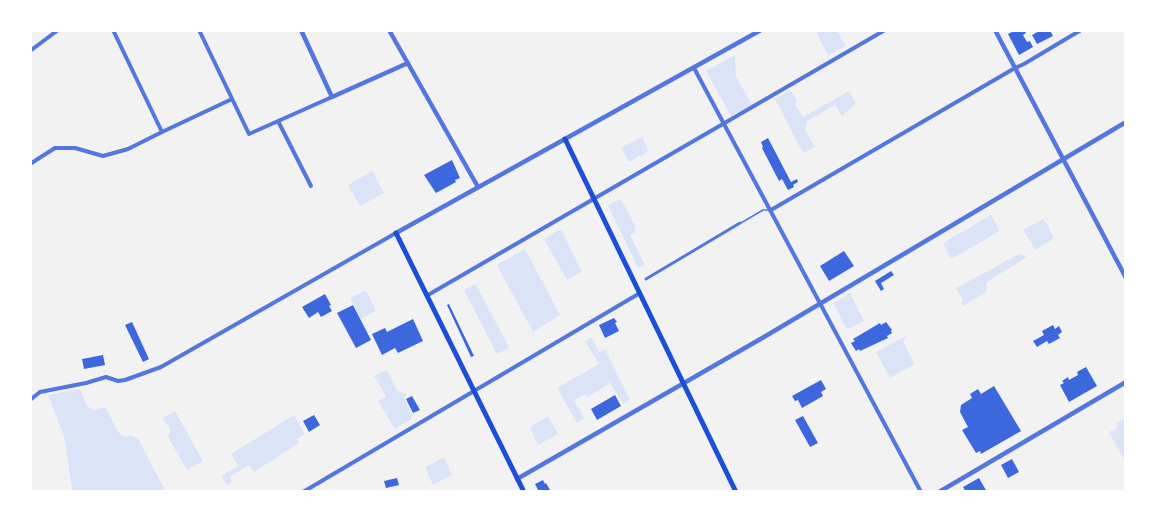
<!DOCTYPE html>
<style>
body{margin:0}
#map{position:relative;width:1156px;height:522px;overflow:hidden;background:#f2f2f2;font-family:"Golos Text",sans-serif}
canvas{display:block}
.frame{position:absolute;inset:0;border:32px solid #fff;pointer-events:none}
</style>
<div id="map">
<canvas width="1156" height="522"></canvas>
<div class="frame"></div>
</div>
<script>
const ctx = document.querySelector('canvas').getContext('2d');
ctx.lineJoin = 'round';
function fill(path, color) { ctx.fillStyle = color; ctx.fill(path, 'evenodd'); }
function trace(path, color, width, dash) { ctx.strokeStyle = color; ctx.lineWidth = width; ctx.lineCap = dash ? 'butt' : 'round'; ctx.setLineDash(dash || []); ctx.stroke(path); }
const green = new Path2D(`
 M815,30H837L846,46L828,55Z
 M735,55L736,76L752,105L731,116L706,71Z
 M790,90L797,101L795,104L803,117L849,91L856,103L842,116L835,105L807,121L805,130L815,147L803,153L775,99Z
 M642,137L649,151L629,162L621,148Z
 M372,171L384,193L360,206L348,185Z
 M621,199L636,228L634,229L635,232L630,235L645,265L638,268L608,205Z
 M991,215L1000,231L951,259L943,243Z
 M1043,219L1047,224L1054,238L1036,250L1023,230Z
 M561,229L582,272L567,280L544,239Z
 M525,249L560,315L533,332L497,265Z
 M1019,254L1027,257L987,282L986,292L963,306L961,303L963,300L956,288Z
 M476,284L509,348L497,354L464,290Z
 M366,290L376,311L361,319L350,298Z
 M850,293L864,321L847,329L833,303Z
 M906,336L903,342L915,364L890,378L876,352Z
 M591,337L599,352L605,349L630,400L623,404L609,381V384L587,397L585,394L574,400L584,418L577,423L557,388L599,364L585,341Z
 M387,370L397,391L407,394L404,398L413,415L411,419L395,429L378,401L386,396L374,376Z
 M80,389C85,398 83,404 93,410L105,407L119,433L125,437L132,436L138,439L166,492H71L72,488L64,436L48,395Z
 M175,411L203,461L187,470L168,437L170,430L163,418Z
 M294,415L305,434L297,439L299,443L254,472L249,465L230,477L232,482L227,485L221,476L238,466L231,454Z
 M548,416L558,434L538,445L530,427Z
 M1126,418V456L1123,458L1109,432L1118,428L1116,423Z
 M444,458L452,475L433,485L425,467Z`);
const building = new Path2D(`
 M1016,30H1024L1026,33L1023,35L1027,42L1030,41L1033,47L1019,55L1008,34Z
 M1041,30H1050L1053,36L1037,44L1032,35Z
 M768,138L791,182L797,179L798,182L793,185L794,187L788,190L782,179L779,181L762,148L763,147L761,142Z
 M452,160L460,178L455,180L456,182L436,193L424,175Z
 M844,251L854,266L829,281L820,266Z
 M891,271L894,275L881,283L884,289L881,291L875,281Z
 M325,294L331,305L329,306L332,311L321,317L318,312L309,318L302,307Z
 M449,304L474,356L471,357L447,305Z
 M353,305L371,340L356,348L337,313Z
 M614,318L617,322L615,323L619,331L605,338L599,325Z
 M413,319L423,341L398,353L395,348L382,355L372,334L385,328L387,332Z
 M132,322L149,359L143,362L125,325Z
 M886,322L892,330L891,331L892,333L887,336L888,338L860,351L859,349L856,351L851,343L855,341L853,339L880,323L881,325Z
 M1053,325L1055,329L1059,326L1062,332L1058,335L1060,338L1049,344L1047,341L1037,347L1033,341L1044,335L1042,331Z
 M103,355L105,365L84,369L82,359Z
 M1086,367L1097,386L1069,402L1060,385L1064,383L1062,381L1068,377L1069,380L1078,375L1077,372Z
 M821,380L826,389L821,392L823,396L802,408L798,400L795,401L792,396Z
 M994,386L1021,431L981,454L980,451L976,453L962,430L968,427L960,412L961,405L972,398L970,394L978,389L981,394Z
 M615,395L621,406L597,420L591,409Z
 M412,396L420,410L413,413L406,399Z
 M314,415L320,425L309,432L303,421Z
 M803,416L818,443L810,447L795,420Z
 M1012,459L1019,472L1008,478L1001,465Z
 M397,478L399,485L386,488L384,481Z
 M979,478L987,492H966L963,487Z
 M543,480L545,484L546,483L550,490L548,491L549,492H539L535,484Z`);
const service = new Path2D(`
 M741,223L763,210H769`);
const pedestrian = new Path2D(`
 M646,279L740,223`);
const minor = new Path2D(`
 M113,30L162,132L232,99
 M199,30L249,134L332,97
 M30,51L58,30
 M694,68L921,492
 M278,121L311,186
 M30,164L55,148H75L103,156L128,149L162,132
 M771,210L1015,68L1024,64L1081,30
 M428,295L885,30
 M30,400L40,392L86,383L106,377L118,381L125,380L161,367L396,233
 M303,492L640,293`);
const tertiary = new Path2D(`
 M301,30L332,97L408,63
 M389,30L478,187
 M995,30L1126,278
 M396,233L761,30
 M517,479L764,337L1126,122
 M939,492L1126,382`);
const secondary = new Path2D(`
 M565,139L736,492
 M396,233L524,492`);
fill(green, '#dbe4f7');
fill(building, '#3d67dc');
trace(service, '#5277de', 1.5);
trace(pedestrian, '#5277de', 3);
trace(minor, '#5277de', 4);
trace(tertiary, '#5277de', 4.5);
trace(secondary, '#1d4ed8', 5);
</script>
